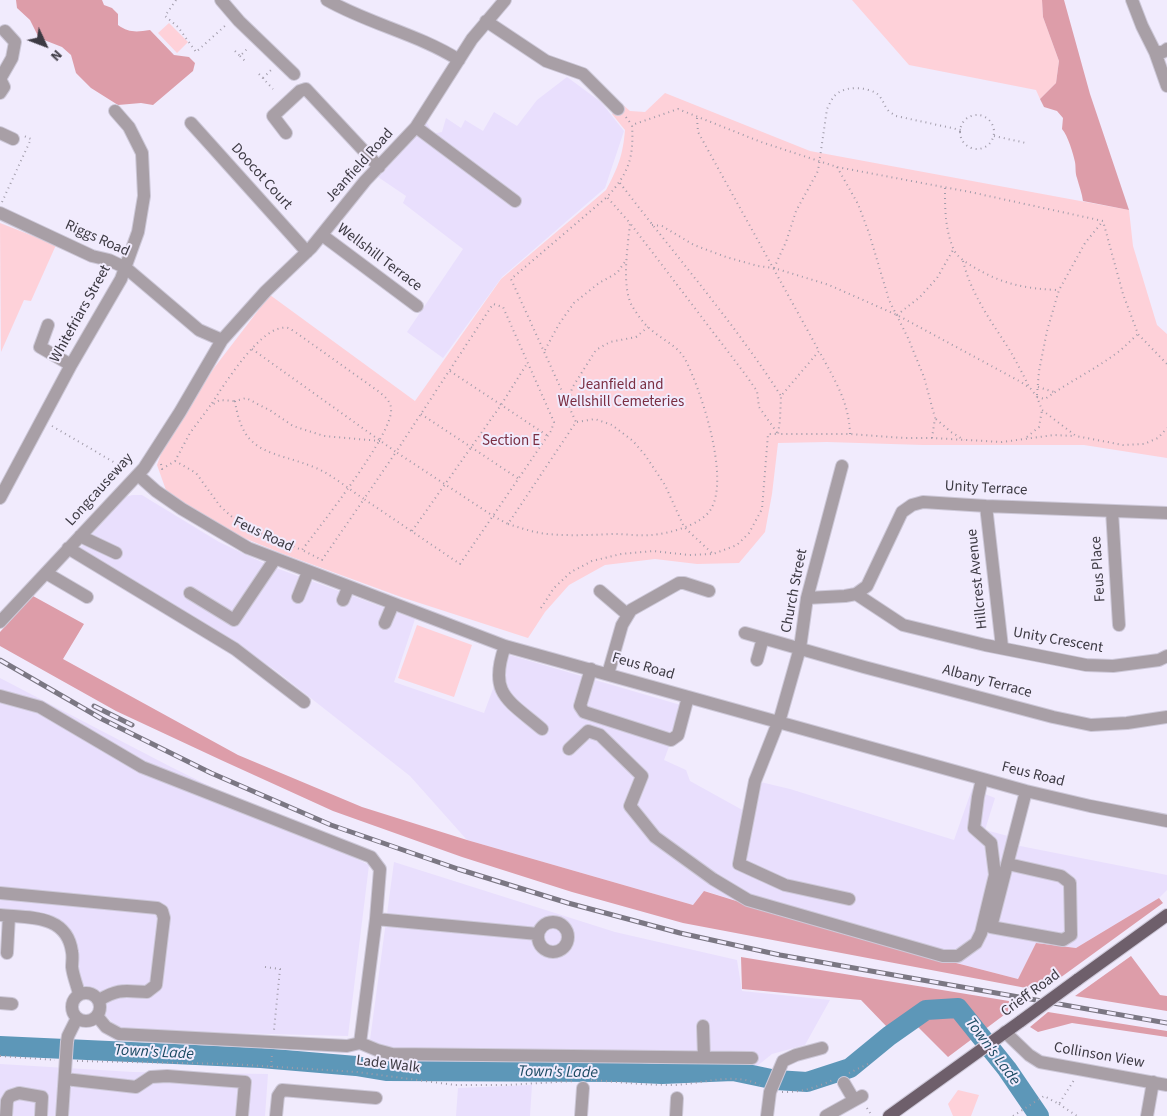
<!DOCTYPE html>
<style>
body{margin:0}
#map{position:relative;width:1167px;height:1116px;overflow:hidden;background:#f1ebfd;font-family:"Source Sans 3",sans-serif}
canvas{display:block}
.north{position:absolute;left:20px;top:20px;width:50px;height:50px;-webkit-text-stroke:4px #f1ebfd;paint-order:stroke;rotate:133deg;font-size:14px;font-weight:700;line-height:20px;text-align:center;color:#3d3a43}
.north::after{content:'';display:block;margin:auto;width:18px;height:22px;background:#3d3a43;clip-path:polygon(50% 0,100% 100%,50% 72%,0 100%)}
</style>
<div id="map">
<canvas width="1167" height="1116"></canvas>
<div class="north">N</div>
</div>
<script>
const ctx = document.querySelector('canvas').getContext('2d');
ctx.lineJoin = 'round';
function fill(path, color) { ctx.fillStyle = color; ctx.fill(path, 'evenodd'); }
function trace(path, color, width, dash) { ctx.strokeStyle = color; ctx.lineWidth = width; ctx.lineCap = dash ? 'butt' : 'round'; ctx.setLineDash(dash || []); ctx.stroke(path); }
function write(font, color, halo, rows, align = 'center') {
  ctx.font = font + ' "Source Sans 3",sans-serif'; ctx.lineWidth = 4; ctx.setLineDash([]); ctx.textBaseline = 'middle'; ctx.strokeStyle = halo; ctx.fillStyle = color; for (const [text, x, y, turn = 0] of rows) {
    ctx.save(); ctx.translate(x, y); ctx.rotate((+turn || 0) * Math.PI / 180); ctx.textAlign = isNaN(turn) ? turn : align; if (halo) ctx.strokeText(text, 0, 0); ctx.fillText(text, 0, 0); ctx.restore();
  }
}
const built = new Path2D(`
 M567,77L601,102L624,131L605,188L502,277L443,358L407,332L463,249L403,203L406,196L378,177L412,140L426,121L433,134L442,132L446,118L461,128L465,120L483,131L494,112L517,126L537,100Z
 M133,495H142L150,500L219,542L268,565L415,619L394,682L484,713L506,654L684,706L664,760L686,770L690,781L746,812L752,780L790,789L954,840L972,789L995,798L985,830L1012,837L1010,844L1167,875V890L1159,898L1076,948L1036,943L1018,979L836,932L705,891L693,905L467,840L410,776L275,670L202,622L79,549L124,497Z
 M0,678L171,767L369,865L348,1036L119,1030L77,983L59,920L0,914Z
 M394,862L615,932L737,960L742,991L830,1000L805,1045L772,1054L751,1071L407,1064L370,1040Z
 M0,1064L133,1072L268,1074L265,1116H0Z
 M532,1085L530,1116H456L458,1088Z`);
const green = new Path2D(`
 M852,0H1042L1043,17L1059,61L1056,83L1040,99L1036,90L909,65Z
 M169,23L188,42L177,53L158,33Z
 M665,93L810,151L1129,210L1133,246L1157,325L1167,334V458L1084,445H923L827,442L778,443L772,494L765,532L739,563L697,564L655,559L605,565L569,585L545,612L528,638L401,597L281,553L222,529L167,493L157,465L164,445L214,368L270,295L415,401L501,279L606,190C618,168 623,155 625,130L612,114L622,104L630,111L645,112Z
 M0,223L56,245L31,301L24,300L1,352Z
 M417,625L472,645L454,697L398,678Z
 M958,1090L979,1095L971,1116H953L948,1104Z`);
const forest = new Path2D(`
 M16,0H102L104,5L112,8L118,14V25C129,33 137,32 150,30L174,55L189,57L195,63L193,71L153,105L141,103L118,105L91,88L76,73L71,55L62,47L39,38L30,20L17,8Z
 M1042,0H1064L1090,94L1129,210L1083,201C1082,193 1079,186 1077,178C1075,173 1076,167 1075,162C1073,153 1068,136 1062,129L1063,118L1057,111L1044,107L1040,99L1056,83L1059,61L1043,17Z
 M33,596L84,624L63,659L238,755L362,807L467,840L693,905L704,891L836,932L1018,979L1036,943L1076,948L1159,898L1163,903L1042,991L683,923L572,892L462,857L333,811L221,760L116,711L0,646V632Z
 M1131,956L1160,995L1167,996V1011L1075,996Z
 M741,957L1009,1001L1008,1012L948,1057L917,1026L888,1028L861,1000L742,989Z
 M1048,1012L1167,1031V1037L1072,1023L1038,1032L1030,1027Z`);
const river = new Path2D(`
 M0,1046L261,1058L356,1066L386,1071L619,1072L662,1074L733,1071L776,1080L807,1082L850,1068L889,1036L926,1010L958,1008L1007,1069L1039,1116`);
const path = new Path2D(`
 M176,0L165,16L178,27L196,52L226,25
 M235,51L240,56L249,47
 M240,56L246,62
 M259,74L273,89
 M263,78L272,69
 M960 132a17 17 0 1 1 34 0a17 17 0 1 1-34 0Z
 M626,117L632,125
 M697,118L698,132L819,351
 M994,136L1026,143
 M837,167L858,204L869,233L889,300L908,338L924,377L935,418L932,438
 M620,183C674,254 733,321 781,396
 M945,188C945,209 945,228 953,248C956,256 965,262 972,266C1001,284 1026,289 1059,290
 M2,202L31,139L24,136
 M652,225L662,226L694,245L726,257L758,266L774,268L829,285L897,315L1021,382L1031,389L1037,397L1042,410L1076,436L1123,445L1144,444L1158,438L1167,428
 M963,261C971,294 991,321 1009,349C1016,361 1023,374 1029,387
 M774,268L786,242L796,211L818,171L827,109C830,103 832,97 838,93C847,86 866,87 876,93C882,97 883,103 887,109C889,112 893,114 896,116L961,130
 M897,315L920,297L937,278L953,250
 M252,349L396,452L493,304L503,307L554,422L551,431L460,564L364,499L322,560L302,550
 M545,350L559,324L574,303L599,283L617,273L627,259
 M450,371L548,436
 M1038,387L1054,392
 M1037,395L1039,371L1047,331L1059,290L1085,243L1103,221
 M1037,397L1045,399C1067,383 1092,371 1114,355C1123,349 1130,341 1138,334
 M568,405L572,388L596,350L610,342L636,337L648,327
 M421,414L519,479
 M936,419L951,432L964,440
 M577,422L595,419L612,425L633,441L645,455L665,485L684,527L713,554
 M52,426L117,464L125,460L133,463
 M850,434C849,401 834,379 819,351L781,396L780,420L778,434H850L904,438H932L1002,442L1054,435L1074,436
 M1027,437L1039,427L1042,410
 M380,441L324,436L293,426L271,411L246,398L235,401C243,457 273,450 316,468C331,474 350,490 364,499L396,452L493,516L508,524L576,422L511,279L607,197C629,173 634,157 632,125L678,109L761,142L837,167L970,192L1103,221L1123,294L1138,334L1167,364
 M175,461L196,473L220,506L242,526L302,550C319,527 394,433 391,409C391,401 384,396 378,391L298,334C295,332 291,329 288,328C262,322 223,387 210,406
 M161,464L162,469L175,461L190,433L210,406L220,400L234,401
 M508,524C521,528 535,533 548,534C570,536 591,535 613,534C625,534 638,536 651,535C668,534 702,525 711,509C730,477 701,390 685,359C677,345 659,338 648,327C642,322 636,312 632,306C621,285 628,246 630,223L607,197
 M412,531L501,405L528,362
 M541,608L554,588L571,572L592,561L621,554L653,551L689,555L713,554L737,545L749,533L762,509L768,434H778L759,407L757,391L745,374L630,223
 M265,967L280,969L274,1030
 M0,1056L55,1060
 M77,1061L232,1064L357,1072L455,1085H507L574,1081
 M271,1067L272,1054
 M849,1073L870,1063
 M591,1080C618,1082 645,1085 672,1085C701,1085 732,1071 760,1085
 M782,1092C800,1093 817,1087 833,1080
 M1059,1104L1077,1116
 M867,1108L872,1116
 M1013,1116L1044,1096L1059,1104L1074,1080`);
const minor = new Path2D(`
 M221,0L239,21L294,74
 M327,0C369,24 418,34 459,60
 M1132,0L1142,26L1155,52L1167,86
 M486,21L546,61L583,74L618,109
 M1155,52H1163L1167,49
 M0,79L12,58L15,42L5,31
 M0,79L4,87L0,93
 M191,123L307,252
 M416,127L515,201
 M0,133L13,139
 M286,133L273,116L300,91L306,89L379,167
 M0,213L92,256L109,260L126,268L199,330L222,340
 M322,235L417,306
 M48,325L40,347L71,365
 M842,466L807,598L800,648L781,715L755,781L739,864L785,885L849,899
 M138,475L156,491L182,509L248,548L505,646L1026,791L1090,806L1167,821
 M0,498L71,365L121,279L138,232L144,196L142,153L129,127L115,111
 M986,506L1002,647
 M1112,511L1119,625
 M80,536L116,553
 M68,548L235,649L304,702
 M46,573L87,597
 M600,591L628,615
 M190,593L234,620L275,559
 M856,594L903,625L985,645L1086,665L1113,666L1159,660L1167,656
 M298,597L308,572
 M807,598L845,596L856,594L867,586L902,512L912,505L923,502L986,506L1167,513
 M343,600L348,588
 M0,622L144,468L180,412L222,340L266,291L311,248L365,181L416,127L472,39L505,0
 M385,623L393,604
 M745,633L864,667L1053,717L1091,725L1127,723L1167,717
 M505,646C488,694 508,700 542,729
 M757,660L763,638
 M591,669L580,706L584,712L671,740L678,735L688,697
 M608,674L622,625L631,610L679,583H684L709,591
 M0,696L40,707L142,767L371,857L380,869L376,919L360,1043
 M569,749L588,731L600,735L642,776L630,806L655,837L713,879L748,900L943,956H958L976,943L981,933L995,875L991,843L974,828L978,797L982,779
 M1008,864L1061,876L1070,883L1071,935L1063,940L991,927L1026,791
 M0,893L157,908L162,911L164,918L156,985L147,992C124,991 120,988 99,1000
 M0,915C29,918 67,914 72,952C73,957 72,962 72,967C73,976 77,985 79,994
 M376,919L538,934
 M538 937a15 15 0 1 1 30 0a15 15 0 1 1-30 0Z
 M7,953L9,916
 M72 1007a14 14 0 1 1 28 0a14 14 0 1 1-28 0Z
 M0,1003L12,1004
 M97,1016L106,1027L119,1034L347,1046L360,1043L377,1050L392,1054L752,1058
 M703,1026L704,1057
 M1005,1032L1029,1055L1040,1062L1167,1085
 M65,1079L136,1087L151,1077L167,1076L245,1082L242,1116
 M844,1083L854,1100
 M6,1116L7,1101L10,1096L19,1093L42,1097L41,1116
 M62,1116L67,1042L68,1036L77,1018
 M276,1116L278,1096L282,1090L376,1098
 M581,1116L583,1088
 M676,1116L677,1098
 M767,1116L770,1092L783,1061L796,1055L822,1048
 M826,1116L862,1096
 M1147,1116L1153,1082`);
const major = new Path2D(`
 M1077,980L1167,915
 M889,1116L1021,1021`);
const rail = new Path2D(`
 M0,660L102,719L211,773L331,825L458,869L568,903L680,933L780,955L1167,1023
 M94,706L132,725`);
const majorBridge = new Path2D(`
 M1021,1021L1077,980`);
const streetNames = [
 ["Jeanfield Road",360,166,-48],
 ["Doocot Court",261,177,48],
 ["Riggs Road",97,239,24],
 ["Wellshill Terrace",379,258,37],
 ["Whitefriars Street",81,314,-61],
 ["Unity Terrace",986,489,3],
 ["Longcauseway",100,490,-48],
 ["Feus Road",263,535,25],
 ["Feus Place",1099,569,-94],
 ["Hillcrest Avenue",978,579,-96],
 ["Church Street",795,591,-79],
 ["Unity Crescent",1058,641,10],
 ["Feus Road",643,667,16],
 ["Albany Terrace",987,682,15],
 ["Feus Road",1033,775,14],
 ["Crieff Road",1031,994,-36],
 ["Collinson View",1099,1056,10],
 ["Lade Walk",388,1065,7]
];
const parkNames = [
 ["Jeanfield and",621,386],
 ["Wellshill Cemeteries",621,403],
 ["Section E",511,442]
];
const waterNames = [
 ["Town's Lade",992,1052,53],
 ["Town's Lade",154,1053,3],
 ["Town's Lade",558,1073,1]
];
fill(built, '#e9dffd');
fill(green, '#fed1d9');
fill(forest, '#dd9da9');
trace(river, '#5d97b8', 20);
trace(minor, '#cdc8d8', 14);
trace(major, '#cdc8d8', 14);
trace(path, '#a19caa', 2, [1, 4]);
trace(minor, '#a89fa6', 12);
trace(major, '#6e5f6b', 12);
trace(rail, '#7b7783', 5);
trace(rail, '#f1ebfd', 3, [9]);
trace(majorBridge, '#cdc8d8', 14, []);
trace(majorBridge, '#6e5f6b', 12);
write('15px', '#3d3a43', '#f1ebfd', streetNames);
write('15px', '#7a2e42', '#f1ebfd', parkNames);
write('italic 16px', '#1b4a62', '#f1ebfd', waterNames);
</script>
